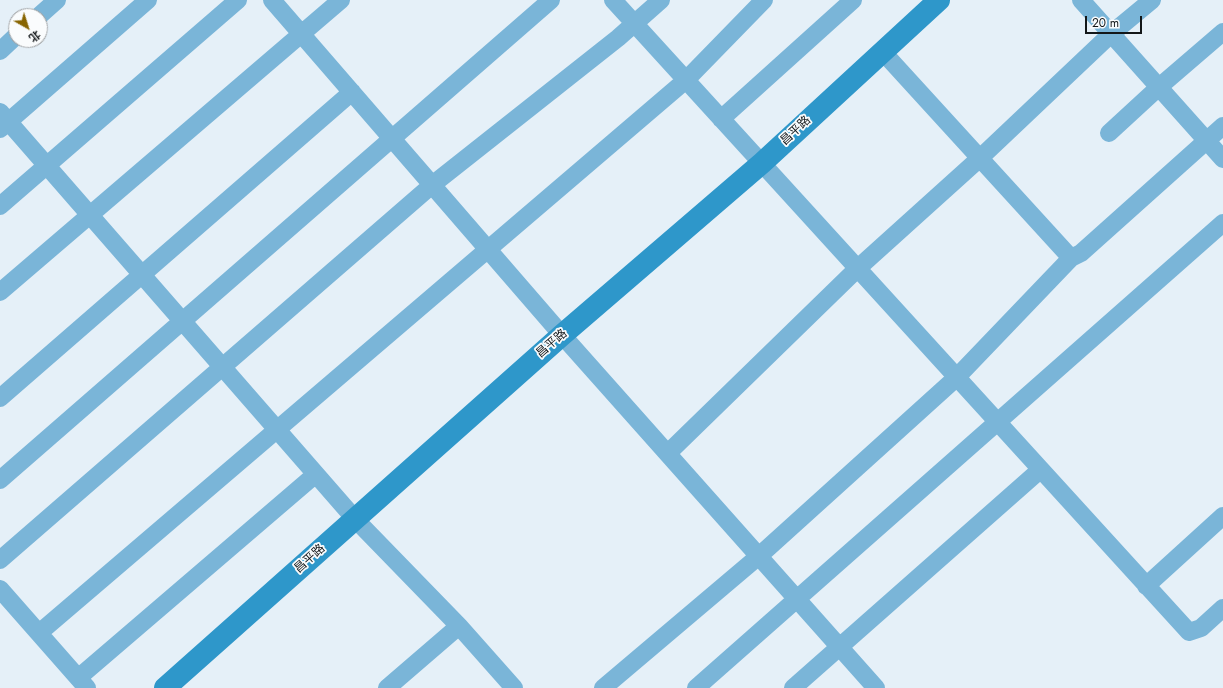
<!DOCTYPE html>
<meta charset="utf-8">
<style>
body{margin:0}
#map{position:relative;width:1223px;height:688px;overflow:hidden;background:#e5f0f8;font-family:Jost,"Noto Sans SC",sans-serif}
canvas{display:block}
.north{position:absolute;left:8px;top:8px;width:40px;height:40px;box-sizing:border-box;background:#fafcfd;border:1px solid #9ea0a2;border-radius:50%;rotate:141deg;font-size:11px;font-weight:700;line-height:16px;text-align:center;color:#131719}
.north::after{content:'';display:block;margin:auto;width:14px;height:18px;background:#876400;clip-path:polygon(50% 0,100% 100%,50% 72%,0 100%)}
.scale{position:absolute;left:1085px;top:16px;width:57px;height:18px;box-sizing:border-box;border:2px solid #131719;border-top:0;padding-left:5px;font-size:12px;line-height:14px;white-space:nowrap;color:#131719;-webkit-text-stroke:3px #fafcfd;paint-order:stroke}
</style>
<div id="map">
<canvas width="1223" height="688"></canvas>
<div class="north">北</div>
<div class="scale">20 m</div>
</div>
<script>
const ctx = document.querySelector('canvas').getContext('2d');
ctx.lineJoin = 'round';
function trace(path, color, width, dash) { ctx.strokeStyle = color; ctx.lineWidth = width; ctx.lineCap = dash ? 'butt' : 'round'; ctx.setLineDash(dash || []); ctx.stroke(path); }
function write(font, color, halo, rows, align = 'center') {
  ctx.font = font + ' Jost,"Noto Sans SC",sans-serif'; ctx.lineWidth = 3.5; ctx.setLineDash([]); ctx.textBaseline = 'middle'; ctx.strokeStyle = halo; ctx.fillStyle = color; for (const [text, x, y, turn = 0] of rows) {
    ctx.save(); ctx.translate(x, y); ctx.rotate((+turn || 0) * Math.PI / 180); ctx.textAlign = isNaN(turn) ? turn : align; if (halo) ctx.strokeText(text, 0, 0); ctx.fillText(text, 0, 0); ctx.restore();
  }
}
const street = new Path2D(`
 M272,0L562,335L876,688
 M613,0L1189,632L1201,628L1223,608
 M1081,0L1223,159
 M39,16L57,0
 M0,51L16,36
 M882,51L1071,258
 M0,112L355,519L459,626L514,688
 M721,119L853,0
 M0,129L148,0
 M1109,133L1159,87L1223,32
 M0,206L238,0
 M0,292L341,0
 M0,398L352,92
 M668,453L858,268L980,158L1111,34L1152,0
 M0,480L551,0
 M0,560L432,185L618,38L661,0
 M1146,586L1223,516
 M0,589L87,688
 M39,633L686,80L764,0
 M78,678L316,474
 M387,688L459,626
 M603,688L759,556L956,378L1071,258L1081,253L1223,126
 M696,688L1223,223
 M793,688L1040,470`);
const secondary = new Path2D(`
 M165,688L562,335L762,163L939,0`);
const streetNames = [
 ["昌平路",796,131,-43],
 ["昌平路",552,344,-41],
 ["昌平路",310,559,-42]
];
trace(street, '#7ab5d8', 18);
trace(secondary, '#2e97ca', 22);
write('12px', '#131719', '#fafcfd', streetNames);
</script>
